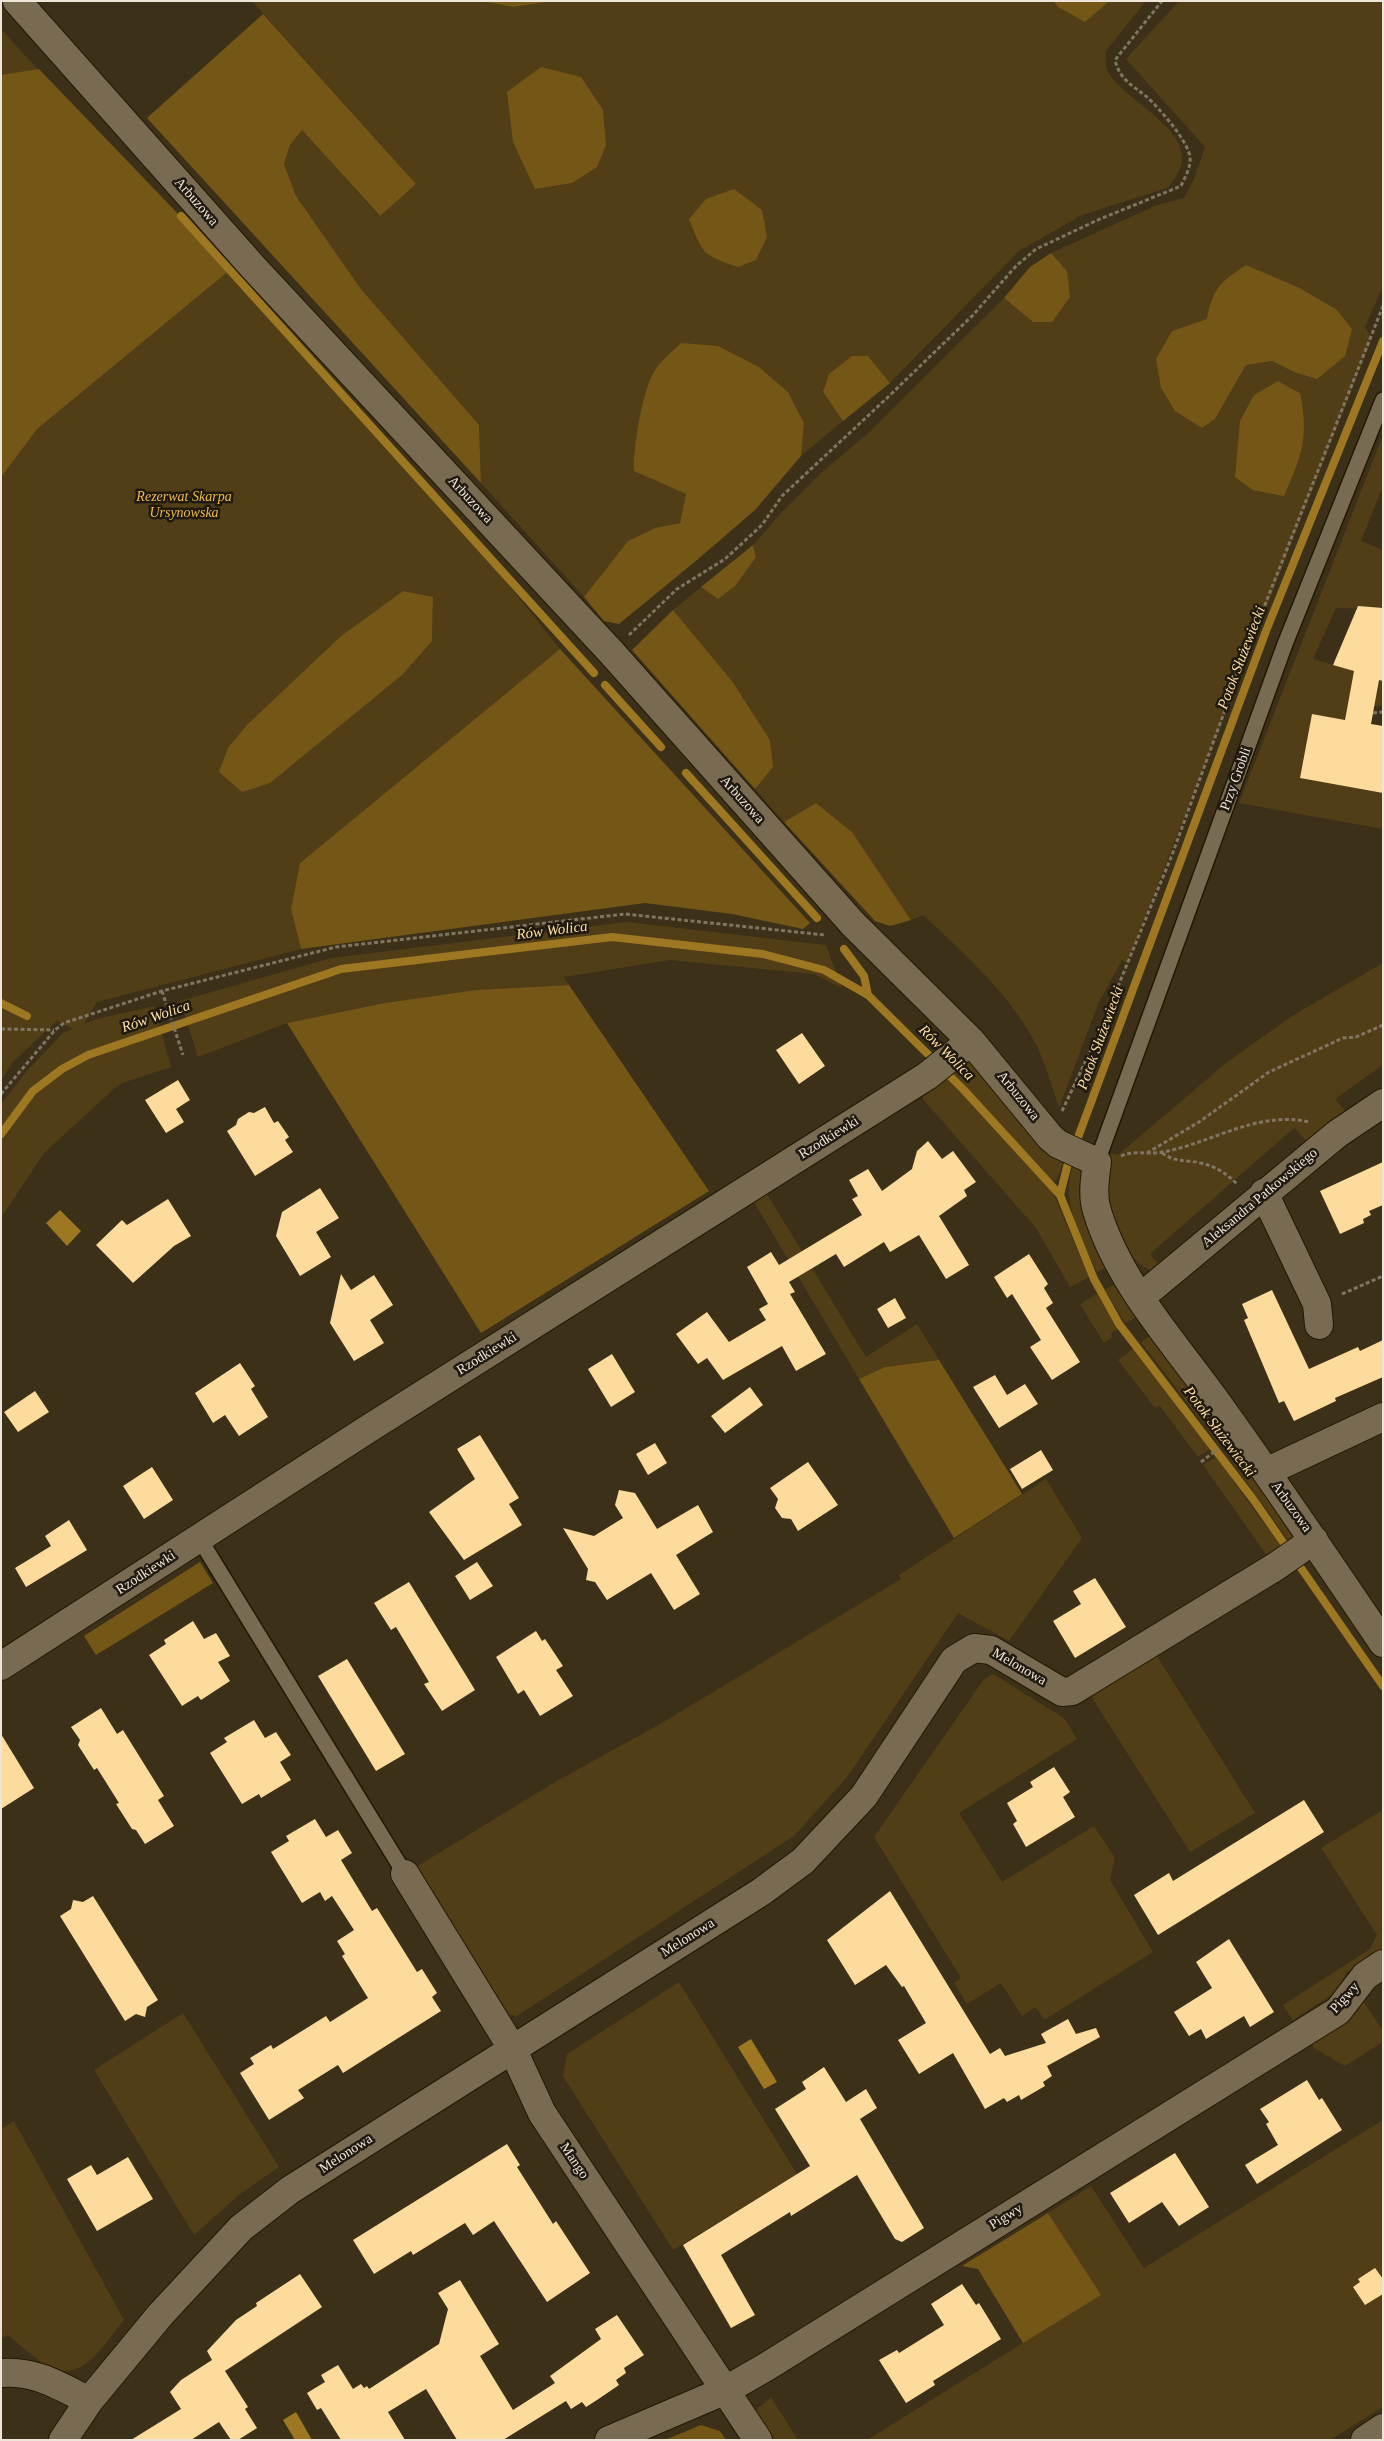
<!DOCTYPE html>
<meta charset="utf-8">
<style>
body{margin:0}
#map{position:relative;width:1384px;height:2441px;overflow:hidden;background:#3c3019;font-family:Georgia,serif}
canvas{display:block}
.frame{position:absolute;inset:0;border:2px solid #eee6d8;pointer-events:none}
</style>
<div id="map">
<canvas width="1384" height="2441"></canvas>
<div class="frame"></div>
</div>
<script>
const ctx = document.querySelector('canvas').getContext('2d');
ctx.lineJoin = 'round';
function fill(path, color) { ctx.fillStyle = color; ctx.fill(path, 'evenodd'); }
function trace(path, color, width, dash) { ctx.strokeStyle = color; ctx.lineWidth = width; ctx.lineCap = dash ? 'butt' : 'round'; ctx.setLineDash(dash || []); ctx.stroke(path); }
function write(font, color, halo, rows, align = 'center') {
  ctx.font = font + ' Georgia,serif'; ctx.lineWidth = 5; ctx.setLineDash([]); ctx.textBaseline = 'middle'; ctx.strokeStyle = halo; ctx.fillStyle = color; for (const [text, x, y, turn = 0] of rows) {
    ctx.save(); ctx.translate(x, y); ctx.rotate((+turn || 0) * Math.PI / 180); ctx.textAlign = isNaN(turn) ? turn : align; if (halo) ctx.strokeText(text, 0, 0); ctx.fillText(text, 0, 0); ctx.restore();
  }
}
const green = new Path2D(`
 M252,1H482L513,7L553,1H1053L1058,7L1085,22L1106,1H1146L1106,51C1106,56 1105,62 1106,67C1117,102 1220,135 1167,188L1082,215L1019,251L890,383L868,356L823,392L843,421L801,456L804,423L788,392L759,367L654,372C644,404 633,437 635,471L686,494L680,523L655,528L628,541L584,597L481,483L479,425L361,289L296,196L284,164L290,145L302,130L379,216L416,184Z
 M1179,1H1383V286L1365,327L1372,338L1127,963L1122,960L1098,1004L1059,1108C1050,1080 1042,1051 1026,1027C998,983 960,950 923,915L911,920L852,832L816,803L784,822L755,789L772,767L770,740L732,681L673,610L701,587L718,599L756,557L753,545L782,512L822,472L865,436L1004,298L1033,322L1067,271L1051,253L1157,205L1184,198L1194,179L1205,147L1126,59ZM1246,265L1300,288L1337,310L1352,329L1294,372L1272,361L1246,365L1215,419L1202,428L1172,331L1208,319ZM1278,381L1300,393L1254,395Z
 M1,29L224,274L231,269L357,407L355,410L454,517L560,649L300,863L291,909L301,949L97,1002L84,1024L97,1019L154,1006L171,1067L122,1083L115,1088L44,1153L1,1218V1104L27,1071L63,1033L73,1029L57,1021L13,1062L1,1080ZM403,591L433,598L432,641L289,686L341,636Z
 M1383,435V486L1361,541L1383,550V609L1336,608L1313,659L1354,671L1345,720L1312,714L1300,778L1383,793V829L1239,803Z
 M1379,680L1383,681V706H1374Z
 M626,922L826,945L842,988L814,974L670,960L564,977L569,985L476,990L385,1003L287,1023L198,1057L180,1001L331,958Z
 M1383,963V1065L1335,1099L1346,1112L1307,1141L1294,1128L1150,1254L1160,1266L1155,1270C1130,1270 1110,1218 1107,1196C1106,1183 1107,1166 1111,1153L1118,1155L1226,1063L1292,1016Z
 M969,1061L977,1063L1052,1157L1064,1162L1056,1180L1051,1182L951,1071L964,1062Z
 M947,1076L1050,1186L1089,1277L1070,1287L1036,1228L922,1098Z
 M1073,1165L1082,1168L1111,1265L1097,1272C1081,1238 1060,1202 1073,1165Z
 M767,1194L866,1357L917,1324L939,1360L885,1367L859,1379L754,1202Z
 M1120,1281L1139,1316L1125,1323L1105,1290Z
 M1097,1294L1118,1329L1111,1333L1112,1337L1104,1343L1080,1304Z
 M1151,1335L1228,1436L1218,1443L1141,1342Z
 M1133,1349L1210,1449L1198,1457L1160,1406L1155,1408L1118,1360Z
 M1233,1444L1300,1536L1290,1543L1224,1450Z
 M1216,1457L1282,1548L1268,1557L1203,1465Z
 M1046,1479L1082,1538L1009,1641L958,1613L848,1776L794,1836L517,2016L503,2014L416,1867L555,1782L660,1724L901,1579L899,1575Z
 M1157,1656L1255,1813L1190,1852L1091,1696Z
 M993,1674L1064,1718L1077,1739L959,1813L1002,1882L1094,1826L1115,1858L1110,1880L1153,1952L1044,2020L1036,2007L1022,2016L1001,1983L967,2004L954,1983L961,1978L874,1837L984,1679Z
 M1383,1810V1950L1347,1972L1336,1992L1293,2020L1283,2005L1370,1949L1377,1935L1321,1848Z
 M679,1982L797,2174L673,2250L563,2076L567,2054Z
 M1360,1996L1383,2031V2042L1345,2066L1314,2048L1309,2040Z
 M183,2013L279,2167L240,2194L194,2235L94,2070Z
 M1383,2120V2407L1330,2440H867L1100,2295L1048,2213L1091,2186L1144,2268Z
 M14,2121L124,2320C107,2340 86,2380 54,2369C42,2365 18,2343 8,2335L1,2338V2129Z
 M771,2397L798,2440H770L753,2413Z`);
const forest = new Path2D(`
 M482,1H553L513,7Z
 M1053,1H1106L1107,3L1085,22L1058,7Z
 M263,14L416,184L380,216L302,130L290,145L284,164L296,196L361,289L479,425L481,483L147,118Z
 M541,67L581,77L603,110L606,145L597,167L572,183L535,189L513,142L507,92Z
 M39,69L231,269L37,429L1,477V75Z
 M734,189L762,210L767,237L756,260L738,267C702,255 703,254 689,219L706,199Z
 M1051,253L1067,271L1070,297L1052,322H1033L1004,298L1030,267Z
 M1246,265L1300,288L1337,310L1352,329L1345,356L1317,379L1294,372L1272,361L1246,365L1215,419L1202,428L1175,411L1161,388L1156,359L1172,331L1207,319C1213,287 1221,282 1246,265Z
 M681,343L718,346L759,367L788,392L804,423L801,456L755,510L697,560L619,624L604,621L584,597L628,541L655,528L680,523L686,494L634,471C633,449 642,391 654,372C660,361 672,352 681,343Z
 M852,356H868L890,383L843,421L823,392L829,374Z
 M1278,381L1300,393C1309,438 1302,455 1284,496L1253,490L1235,477L1240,421L1254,395Z
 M753,545L756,557L735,586L718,599L701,587Z
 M403,591L433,597L432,641L402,675L270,783L242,792L219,772L228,748L247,725L341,636Z
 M673,610L732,681L770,740L773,767L755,789L632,650Z
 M560,649L810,923L803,929L732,914L645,903L301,949L291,909L300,863Z
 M816,803L852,832L911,920L890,926L875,921L784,822Z
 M569,985L709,1191L481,1333L287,1023L385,1003L476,990Z
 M939,1360L1022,1494L954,1538L859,1379L885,1367Z
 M200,1562L213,1583L96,1655L84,1636Z
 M1048,2213L1101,2295L1023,2343L978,2269L962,2266Z
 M701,2425L720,2431L726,2440H665Z`);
const water = new Path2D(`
 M60,1210L81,1231L67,1246L46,1223Z
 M751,2039L777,2082L764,2089L738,2047Z
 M296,2412L312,2440H295L283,2420Z`);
const stream = new Path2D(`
 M181,216L594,673
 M1383,341L1266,631L1067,1167L1060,1195L1094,1279L1119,1324L1253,1499L1383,1686
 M605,685L661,747
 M686,773L817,918
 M844,949L864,976L868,995
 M1,1003L27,1016
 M1,1134L33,1091L62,1069L88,1055L341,969L612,937L763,954L824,970L868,995L963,1089L1060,1195`);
const building = new Path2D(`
 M1358,606L1383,608V681L1379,680L1371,724L1383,726V793L1300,778L1312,714L1345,720L1354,671L1333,665Z
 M802,1033L825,1066L799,1084L776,1050Z
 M178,1080L190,1100L176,1109L184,1122L166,1133L145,1100Z
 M265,1107L274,1123L278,1121L289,1137L285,1140L293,1152L255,1176L227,1131L236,1125L238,1119L249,1112L254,1113Z
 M928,1141L942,1159L953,1151L976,1182L964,1190L967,1196L939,1216L969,1265L946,1279L919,1235L890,1252L884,1242L844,1267L836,1254L789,1282L795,1292L790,1294L826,1354L796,1371L782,1346L723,1380L707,1358L698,1364L676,1334L707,1312L729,1342L766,1320L759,1309L768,1304L747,1267L771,1252L779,1265L862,1215L852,1199L858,1196L849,1180L868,1169L882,1191L912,1169L917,1151Z
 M1383,1162V1205L1369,1211L1371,1215L1363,1219L1364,1223L1340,1234L1320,1191Z
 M320,1188L339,1218L316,1232L331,1257L300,1276L276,1236L282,1212Z
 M168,1199L191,1236L174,1246L133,1283L96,1245L122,1220L127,1225Z
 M1029,1254L1048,1284L1044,1288L1053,1303L1046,1308L1080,1362L1052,1380L1030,1347L1041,1340L1012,1294L1007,1298L994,1277Z
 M341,1274L351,1290L374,1275L393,1305L370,1320L384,1343L354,1361L330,1323Z
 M1272,1290L1309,1369L1358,1347L1360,1351L1383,1340V1377L1335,1398L1336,1401L1294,1421L1284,1401L1279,1403L1244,1320L1248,1318L1242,1304Z
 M895,1298L906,1318L888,1328L877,1309Z
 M612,1354L635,1392L611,1407L588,1369Z
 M240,1363L255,1386L251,1389L268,1417L239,1436L225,1415L213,1423L195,1393Z
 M995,1375L1007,1395L1025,1384L1038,1404L999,1428L973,1387Z
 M750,1387L763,1405L725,1433L711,1416Z
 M35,1391L49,1412L18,1432L4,1412Z
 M480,1435L519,1498L509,1504L522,1525L464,1560L429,1512L475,1479L457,1449Z
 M655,1443L667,1463L648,1475L636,1454Z
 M1041,1450L1053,1470L1022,1489L1010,1469Z
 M808,1462L838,1505L798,1531L791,1519L782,1518L775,1508L778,1499L770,1488Z
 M152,1467L173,1500L144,1519L123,1486Z
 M619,1490L635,1493L657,1529L698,1505L713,1532L676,1555L700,1594L674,1610L651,1573L607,1600L595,1582L586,1580L588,1569L563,1528L594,1536L623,1518L615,1505Z
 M69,1520L87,1550L26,1587L15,1568L51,1546L45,1536Z
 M477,1562L493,1586L470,1600L455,1576Z
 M1095,1578L1126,1627L1075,1658L1053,1621L1081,1604L1073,1591Z
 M409,1582L475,1690L442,1711L424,1684L429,1682L396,1627L391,1630L374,1603Z
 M193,1621L204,1639L216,1633L230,1656L218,1662L230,1681L201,1700L198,1696L182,1706L149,1655L166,1644L164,1640Z
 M536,1631L542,1641L545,1639L563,1666L556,1670L573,1696L540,1716L524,1690L518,1694L496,1657Z
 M347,1659L405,1754L376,1771L318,1676Z
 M101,1708L117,1734L123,1730L164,1796L158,1800L174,1826L145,1844L136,1830L132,1829L116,1804L119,1803L97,1768L94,1770L78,1745L80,1740L71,1727Z
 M254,1720L265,1738L276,1732L291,1755L280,1762L291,1780L261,1798L259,1794L242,1804L210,1753L227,1742L224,1738Z
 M1,1734L34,1788L1,1809Z
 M1054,1767L1070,1792L1063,1797L1075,1817L1026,1847L1013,1824L1017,1821L1007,1803L1033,1787L1030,1782Z
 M1304,1800L1324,1832L1158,1935L1134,1895L1169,1873L1173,1881Z
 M315,1819L326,1837L338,1830L352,1853L341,1860L372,1911L377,1908L417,1972L422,1969L437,1993L432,1997L441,2011L343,2073L338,2065L298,2090L304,2098L269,2120L240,2073L254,2064L250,2058L271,2045L273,2049L326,2016L330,2022L368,1998L342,1956L345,1954L337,1941L354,1930L332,1896L325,1901L320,1892L302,1903L271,1852L289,1841L286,1836Z
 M890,1891L990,2054L1000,2048L1005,2056L1046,2043L1041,2034L1068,2019L1076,2034L1096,2028L1100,2037L1047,2066L1052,2076L1043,2082L1045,2086L1021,2100L1019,2095L1007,2102L1004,2098L985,2109L953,2053L919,2074L898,2040L926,2023L904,1986L902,1987L886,1965L855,1985L827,1940Z
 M93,1896L158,2000L147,2007L145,2017L136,2014L125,2021L60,1916L71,1909L73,1900L83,1902Z
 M1229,1939L1274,2012L1250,2027L1244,2016L1206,2039L1201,2029L1189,2036L1174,2012L1212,1988L1196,1962Z
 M824,2067L846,2102L866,2089L877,2108L860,2119L924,2228L902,2242L895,2239L857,2175L791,2216L790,2212L721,2255L755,2315L731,2328L683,2245L810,2166L775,2109L806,2089L802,2082Z
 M1307,2080L1319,2100L1322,2098L1342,2130L1257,2184L1245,2165L1278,2145L1266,2124L1269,2122L1260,2109Z
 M507,2144L520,2165L517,2167L553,2224L556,2221L590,2273L547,2302L494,2221L473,2235L465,2223L413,2255L411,2251L374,2274L353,2240Z
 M1175,2153L1209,2207L1179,2226L1162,2202L1129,2223L1110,2193Z
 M128,2157L153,2199L97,2231L67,2179L91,2165L97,2175Z
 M1375,2268L1383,2279V2294L1365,2305L1353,2287L1360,2282L1358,2279Z
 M300,2274L322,2307L225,2371L248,2407L245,2409L257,2428L238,2440H231L219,2422L191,2440H131L181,2409L170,2392L181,2380L212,2360L207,2351L236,2320L257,2306L256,2303Z
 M460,2280L499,2344L480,2356L513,2410L555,2383L550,2376L601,2339L595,2329L617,2315L644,2355L624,2368L626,2373L616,2380L619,2385L597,2400L586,2407L582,2402L571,2409L566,2401L503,2440H457L426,2389L388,2412L405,2440H341L321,2408L317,2410L307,2393L325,2382L321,2375L338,2365L353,2389L361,2384L364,2388L367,2386L369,2389L439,2344L448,2309L438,2293Z
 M962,2284L976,2305L979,2303L1001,2339L933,2381L935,2385L906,2403L879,2360L897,2350L899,2353L944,2325L931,2304Z`);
const path = new Path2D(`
 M629,635L677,589L725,559L762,525L782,496L887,398L973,315L1016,266L1036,249L1100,219L1181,186C1185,177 1191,168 1190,157C1188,141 1159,108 1147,97C1132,85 1120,80 1115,60L1162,1
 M1373,713L1383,712
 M162,991L183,1055
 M1,1029L54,1030
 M1,1094L55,1030L64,1023L162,991L336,947L625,914L825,935
 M1062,1111L1098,1035L1172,855L1232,691L1231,682L1240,668L1383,306
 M1147,1153L1199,1122L1269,1072L1343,1038L1356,1037L1383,1025
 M1162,1153C1177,1163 1183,1159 1200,1163C1215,1166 1226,1173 1237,1184
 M1121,1156C1135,1150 1149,1155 1163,1152C1212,1143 1258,1110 1309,1122
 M1342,1294L1383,1276
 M1201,1462L1218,1449`);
const service = new Path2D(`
 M1097,1162L1285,644L1383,400
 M199,1538L405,1874`);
const minor = new Path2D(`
 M17,1L253,267L611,652L853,924L971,1041L1050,1137L1058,1144L1097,1162C1095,1179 1092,1195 1097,1211C1118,1281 1171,1339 1213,1397C1271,1477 1327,1560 1383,1643
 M1264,1193L1317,1304L1319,1325
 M1141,1297L1337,1134L1383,1103
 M1266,1472L1383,1417
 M1,1666L368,1429L927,1076L971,1041
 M405,1874L512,2048L542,2113L758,2440
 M1,2373C35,2370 60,2386 89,2401
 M63,2440L89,2401L161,2314L241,2228L290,2190L761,1892L803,1861L864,1796L954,1660L974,1648L991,1650L1062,1692L1072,1691L1275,1567L1314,1540
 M609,2440L726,2390L766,2367L1338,2011L1365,1976L1383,1964
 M1365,2440L1383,2428`);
const streetNames = [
 ["Arbuzowa",196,202,49],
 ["Arbuzowa",470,500,47],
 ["Przy Grobli",1236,779,-70],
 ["Arbuzowa",742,800,48],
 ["Arbuzowa",1018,1096,51],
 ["Rzodkiewki",829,1138,-32],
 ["Aleksandra Patkowskiego",1260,1198,-40],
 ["Rzodkiewki",487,1354,-32],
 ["Arbuzowa",1291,1507,54],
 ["Rzodkiewki",146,1573,-33],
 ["Melonowa",1019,1667,30],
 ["Melonowa",688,1938,-32],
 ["Pigwy",1345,1998,-48],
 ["Melonowa",346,2154,-33],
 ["Mango",574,2161,56],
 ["Pigwy",1006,2217,-32]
];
const parkNames = [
 ["Rezerwat Skarpa",184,497],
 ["Ursynowska",184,513]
];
const waterNames = [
 ["Potok Służewiecki",1242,658,-69],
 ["Rów Wolica",552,931,-7],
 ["Rów Wolica",156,1017,-19],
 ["Potok Służewiecki",1101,1038,-70],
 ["Rów Wolica",946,1053,45],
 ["Potok Służewiecki",1219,1432,53]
];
fill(green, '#513e16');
fill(forest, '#745717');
fill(water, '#9d7722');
trace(stream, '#9d7722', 8);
fill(building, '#fcdb9d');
trace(service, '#231802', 18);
trace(minor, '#231802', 30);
trace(path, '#807562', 3, [4, 2.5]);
trace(service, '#796b52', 15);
trace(minor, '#796b52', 28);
write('14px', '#eee6d8', '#1f190f', streetNames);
write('italic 14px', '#efbb4c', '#1f190f', parkNames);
write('italic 15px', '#ffdfa4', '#1f190f', waterNames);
</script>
